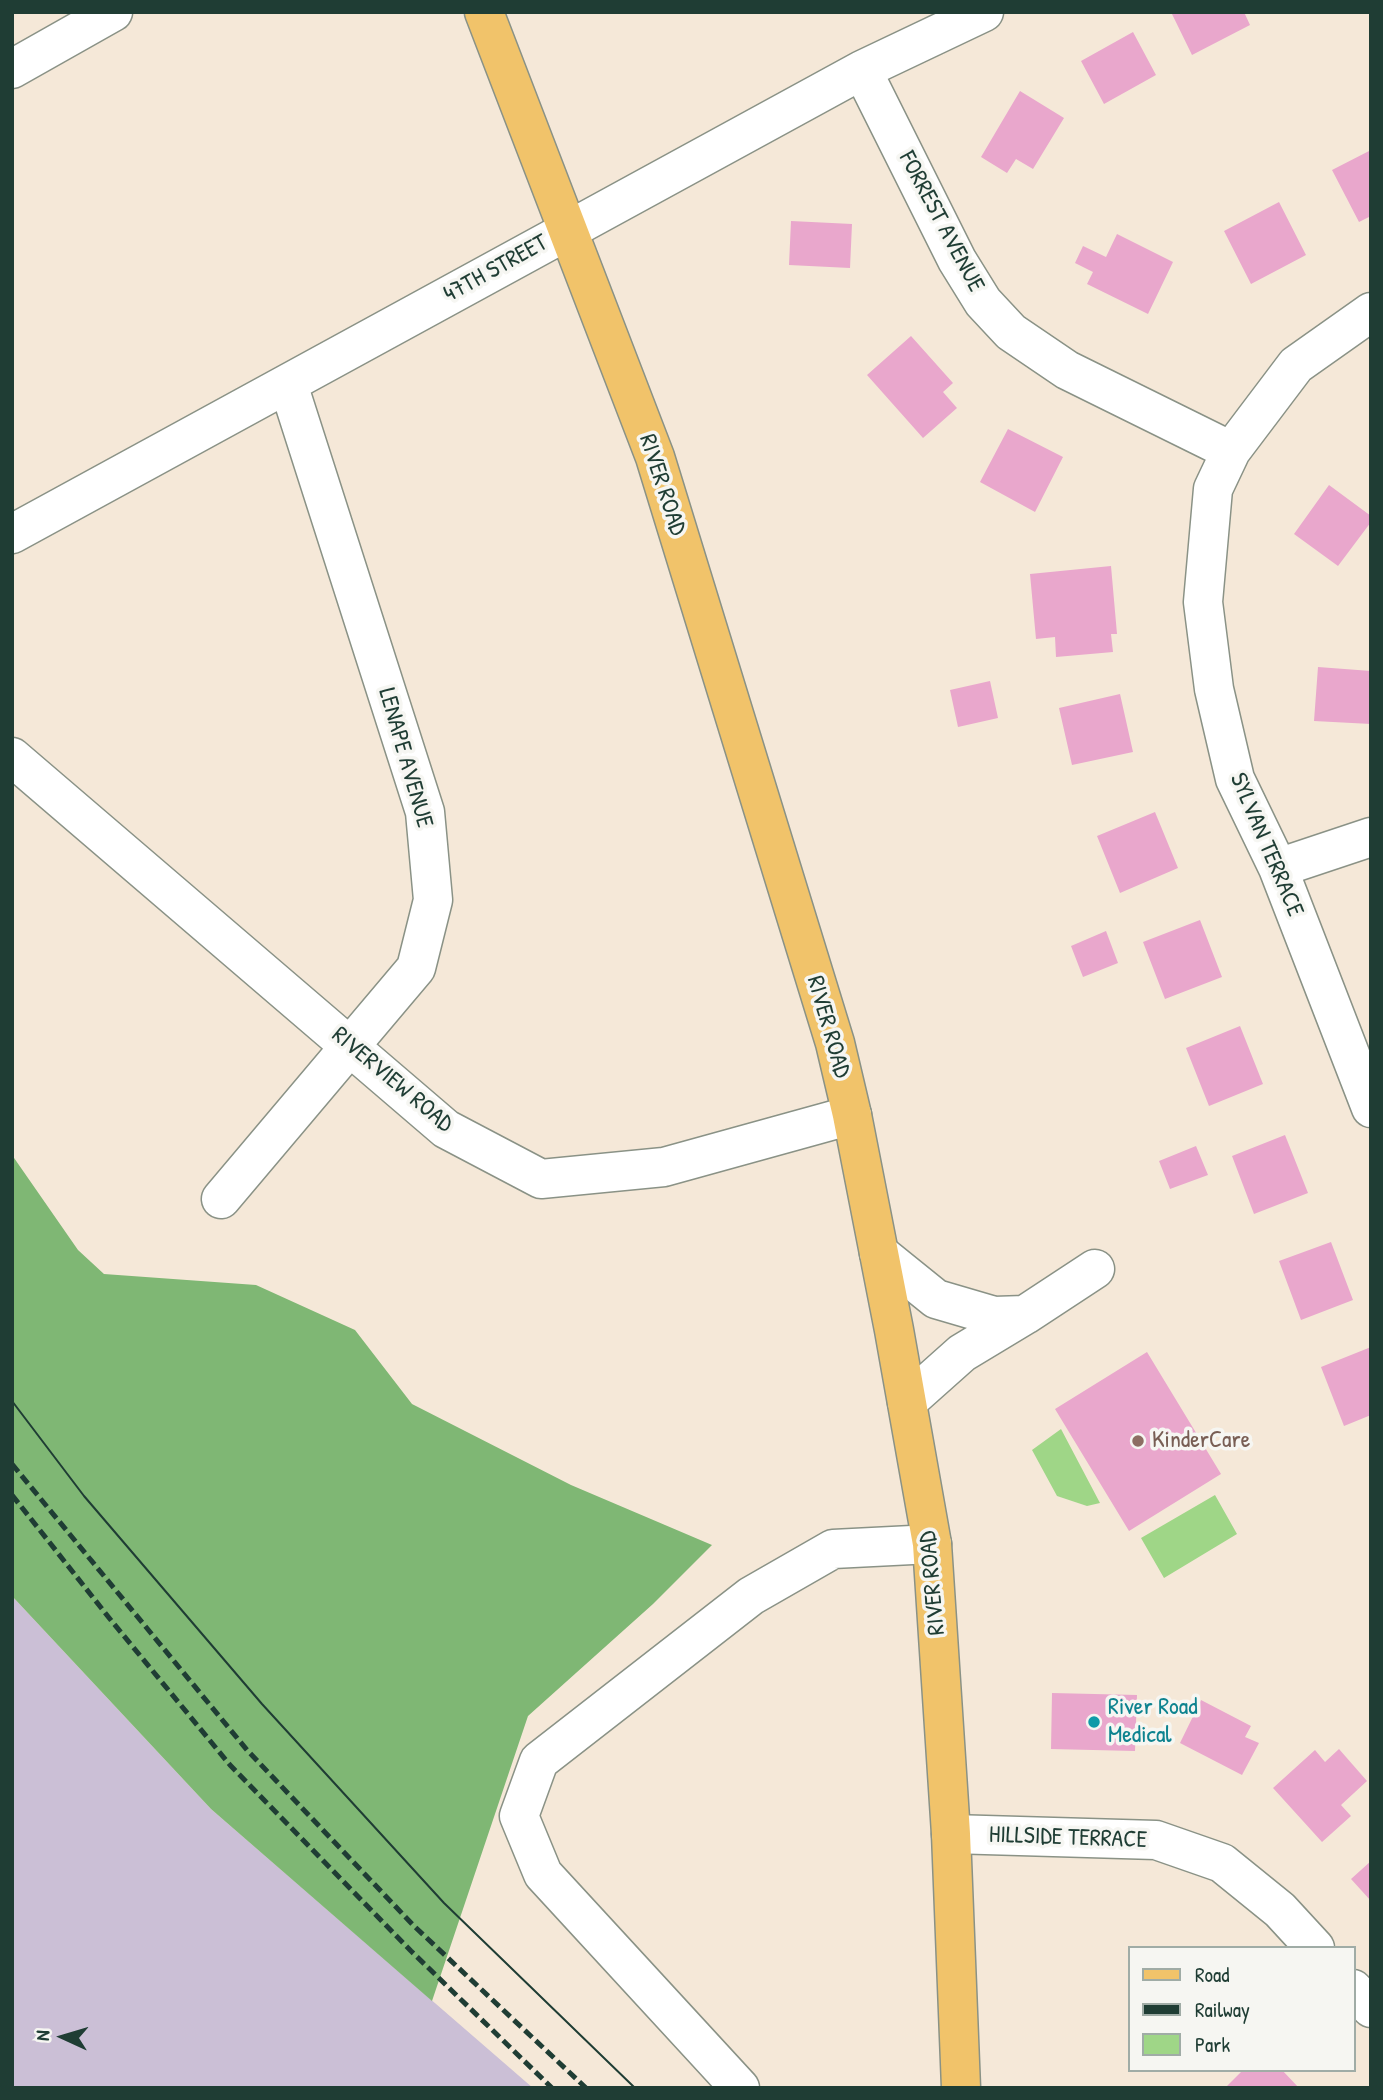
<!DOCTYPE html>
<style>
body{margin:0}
#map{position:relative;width:1383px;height:2100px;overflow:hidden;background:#f5e8d8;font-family:"Patrick Hand",sans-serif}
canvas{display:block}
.frame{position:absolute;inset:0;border:14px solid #1f3d34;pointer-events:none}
.legend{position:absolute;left:1128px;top:1946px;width:228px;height:126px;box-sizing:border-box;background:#f6f6f2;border:2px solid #a0aca6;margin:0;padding:9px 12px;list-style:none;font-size:21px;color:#1f3d34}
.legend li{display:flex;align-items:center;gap:14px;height:35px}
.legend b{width:35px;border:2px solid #a0aca6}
.north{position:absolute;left:28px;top:2002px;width:70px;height:70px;-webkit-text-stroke:5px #f6f6f2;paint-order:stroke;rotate:274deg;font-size:19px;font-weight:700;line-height:28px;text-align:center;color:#1f3d34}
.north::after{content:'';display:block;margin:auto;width:24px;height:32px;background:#1f3d34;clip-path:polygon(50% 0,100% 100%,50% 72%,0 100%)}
</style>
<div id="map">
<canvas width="1383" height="2100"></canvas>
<div class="frame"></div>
<ul class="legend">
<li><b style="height:9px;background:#f1c36a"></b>Road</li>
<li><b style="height:9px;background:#1f3d34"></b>Railway</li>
<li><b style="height:19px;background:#9fd687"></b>Park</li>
</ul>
<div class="north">N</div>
</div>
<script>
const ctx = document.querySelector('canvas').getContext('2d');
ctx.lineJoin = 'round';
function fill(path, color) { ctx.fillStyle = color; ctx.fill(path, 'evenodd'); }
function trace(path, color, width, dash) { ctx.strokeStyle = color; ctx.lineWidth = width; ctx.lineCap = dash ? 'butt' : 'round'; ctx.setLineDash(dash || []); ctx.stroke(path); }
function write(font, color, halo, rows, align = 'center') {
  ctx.font = font + ' "Patrick Hand",sans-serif'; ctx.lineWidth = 7; ctx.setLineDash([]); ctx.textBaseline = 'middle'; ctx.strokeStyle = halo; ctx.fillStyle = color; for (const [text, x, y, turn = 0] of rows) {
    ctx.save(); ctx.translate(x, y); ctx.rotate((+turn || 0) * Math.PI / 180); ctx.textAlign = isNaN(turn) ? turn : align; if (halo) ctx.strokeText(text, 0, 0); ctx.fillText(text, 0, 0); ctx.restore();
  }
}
const industrial = new Path2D(`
 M12,1596L211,1809L533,2088H12Z`);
const green = new Path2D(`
 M1061,1429L1100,1503L1087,1506L1057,1496L1032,1450Z
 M1215,1495L1237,1534L1164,1578L1141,1538Z`);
const forest = new Path2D(`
 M12,1155L78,1250L104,1274L256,1285L355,1330L412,1404L571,1485L712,1545L653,1604L528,1716L432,2001L211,1809L12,1596Z`);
const building = new Path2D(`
 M1171,12H1244L1250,25L1192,55Z
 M1133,32L1156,75L1104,104L1081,61Z
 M1020,91L1064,118L1033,169L1016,159L1007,173L981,157Z
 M1371,150V216L1359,222L1332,170Z
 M1279,202L1306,255L1251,284L1224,231Z
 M791,221L852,224L850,268L789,265Z
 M1117,234L1173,262L1148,314L1087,284L1093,272L1075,263L1083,246L1106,257Z
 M911,336L953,383L943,392L957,408L923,438L867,375Z
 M1008,429L1063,457L1035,512L980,482Z
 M1329,485L1371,516V522L1338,566L1294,534Z
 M1111,566L1117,634H1111L1113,652L1056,657L1055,637L1036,639L1030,574Z
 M1318,667L1371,671V724L1314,721Z
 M990,681L998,718L958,727L950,690Z
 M1120,694L1133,752L1072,765L1059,708Z
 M1155,812L1178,868L1120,893L1097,836Z
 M1200,920L1222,977L1165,999L1143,942Z
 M1106,931L1118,963L1083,977L1071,946Z
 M1240,1026L1263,1084L1209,1106L1186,1048Z
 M1285,1135L1308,1193L1254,1214L1232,1156Z
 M1196,1146L1208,1175L1170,1189L1159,1161Z
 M1331,1242L1353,1300L1301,1320L1279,1261Z
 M1371,1347V1415L1344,1426L1321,1367Z
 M1147,1352L1221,1474L1129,1531L1055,1409Z
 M1052,1693L1137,1695L1135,1751L1051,1749Z
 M1201,1700L1251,1726L1245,1737L1259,1743L1242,1775L1180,1743Z
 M1339,1749L1367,1781L1341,1805L1351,1816L1322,1842L1273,1788L1315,1750L1325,1762Z
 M1371,1861V1901L1351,1879Z
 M1243,2070H1282L1299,2088H1225Z`);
const minor = new Path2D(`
 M12,69L113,12
 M862,70L957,260L983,302L1011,332L1067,370L1231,451
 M1371,312L1296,365L1231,451L1213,489L1203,602L1214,689L1235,779L1278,868L1371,1108
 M12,534L862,70L984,12
 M12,757L446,1129L541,1179L664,1167L852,1115
 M1278,868L1371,837
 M221,1199L416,968L433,900L425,812L288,384
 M879,1253L936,1299L994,1316L1025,1315
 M907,1402L962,1353L1025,1315L1095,1269
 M951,1834L1156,1840L1222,1863L1280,1910L1315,1948
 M1353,1989L1371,2008
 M740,2088L543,1874L519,1816L539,1761L751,1596L833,1549L932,1544`);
const major = new Path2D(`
 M484,12L655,457L835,1043L852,1115L894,1330L932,1544L951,1834L961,2088`);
const tram = new Path2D(`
 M12,1401L84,1496L262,1704L444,1903L635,2088`);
const rail = new Path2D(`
 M12,1464L247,1750L414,1926L586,2088
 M12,1495L110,1619L230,1765L411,1951L552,2088`);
const markers = [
 [1138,1441,7,"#8d6e63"],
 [1094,1722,7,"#0f9aa8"]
];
const streetNames = [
 ["FORREST AVENUE",941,222,62],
 ["47TH STREET",496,269,-29],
 ["RIVER ROAD",662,485,72],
 ["LENAPE AVENUE",405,758,74],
 ["SYLVAN TERRACE",1266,845,67],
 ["RIVER ROAD",828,1027,74],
 ["RIVERVIEW ROAD",392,1080,40],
 ["RIVER ROAD",933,1583,-95],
 ["HILLSIDE TERRACE",1068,1838,2]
];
const educationNames = [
 ["KinderCare",1152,1441]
];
const cultureNames = [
 ["River Road",1108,1708],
 ["Medical",1108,1736]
];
fill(industrial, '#cbbfd6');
fill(green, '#9fd687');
fill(forest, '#7fb774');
fill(building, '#e9a7cc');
trace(minor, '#8a9286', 41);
trace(major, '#8a9286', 41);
trace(minor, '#fff', 38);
trace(major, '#f1c36a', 38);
trace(tram, '#1f3d34', 2);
trace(rail, '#1f3d34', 5, [10, 5]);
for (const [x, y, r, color] of markers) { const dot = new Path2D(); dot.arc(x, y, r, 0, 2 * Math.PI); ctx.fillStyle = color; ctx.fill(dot); trace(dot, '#f6f6f2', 2.5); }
write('24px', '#1f3d34', '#f6f6f2', streetNames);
write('24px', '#785e54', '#f6f6f2', educationNames, 'left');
write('24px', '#0d838f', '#f6f6f2', cultureNames, 'left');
</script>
